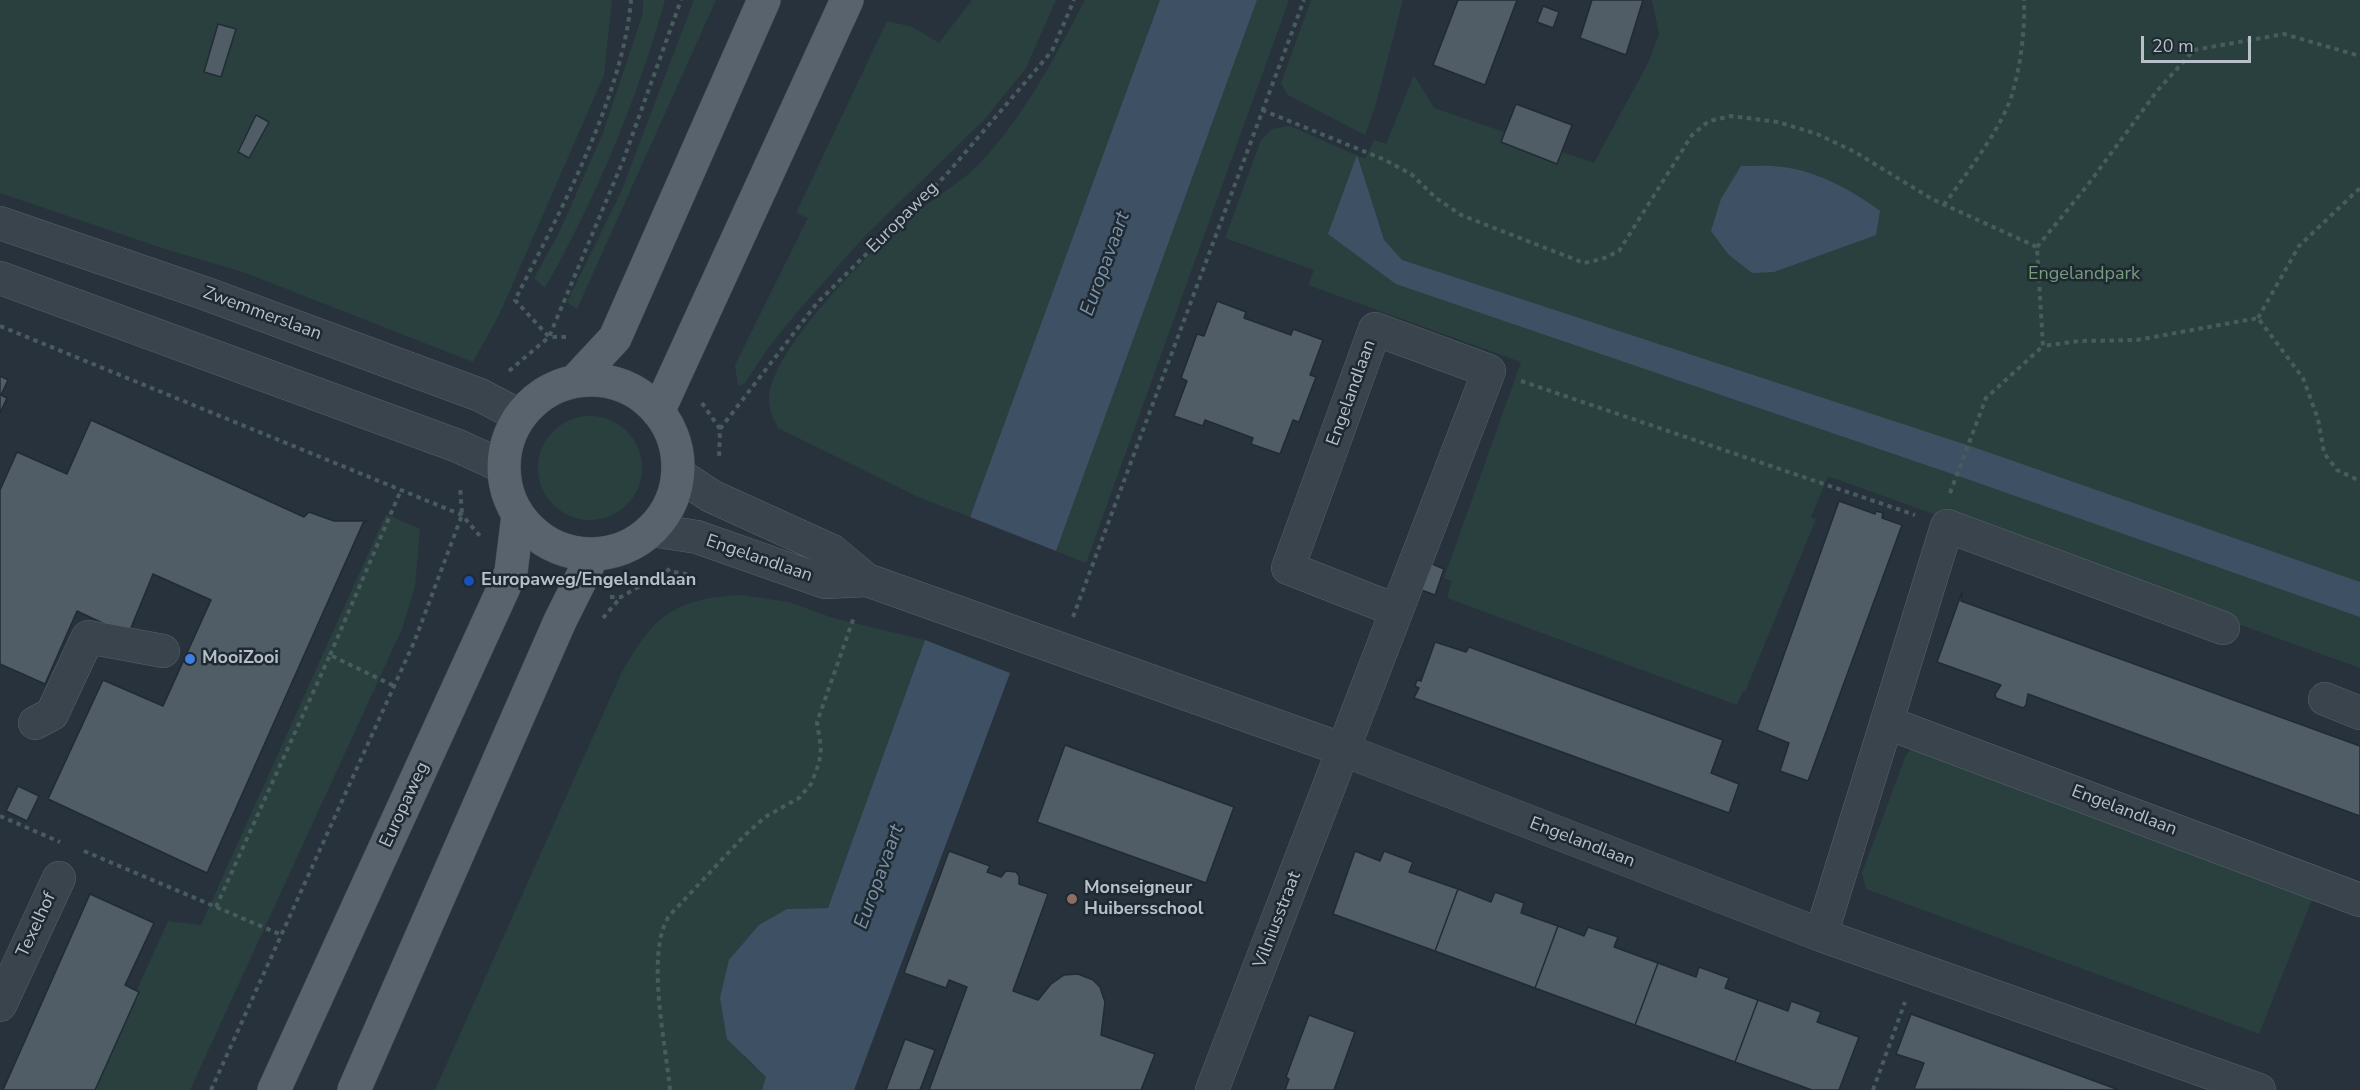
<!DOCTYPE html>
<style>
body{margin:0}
#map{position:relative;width:2360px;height:1090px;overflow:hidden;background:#27323d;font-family:"Nunito Sans",sans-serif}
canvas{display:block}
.scale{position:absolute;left:2141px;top:36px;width:110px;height:27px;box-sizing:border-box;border:3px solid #b7bfc8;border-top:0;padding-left:8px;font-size:18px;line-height:21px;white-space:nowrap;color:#b7bfc8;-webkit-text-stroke:4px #1f2932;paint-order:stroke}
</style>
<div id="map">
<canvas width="2360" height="1090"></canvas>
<div class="scale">20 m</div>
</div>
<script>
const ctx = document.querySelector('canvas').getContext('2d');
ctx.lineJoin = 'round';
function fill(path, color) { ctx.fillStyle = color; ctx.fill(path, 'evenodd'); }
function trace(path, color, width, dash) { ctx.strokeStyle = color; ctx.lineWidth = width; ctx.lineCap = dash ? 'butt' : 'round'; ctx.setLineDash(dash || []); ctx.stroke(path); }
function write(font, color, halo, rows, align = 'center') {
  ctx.font = font + ' "Nunito Sans",sans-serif'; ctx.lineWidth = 5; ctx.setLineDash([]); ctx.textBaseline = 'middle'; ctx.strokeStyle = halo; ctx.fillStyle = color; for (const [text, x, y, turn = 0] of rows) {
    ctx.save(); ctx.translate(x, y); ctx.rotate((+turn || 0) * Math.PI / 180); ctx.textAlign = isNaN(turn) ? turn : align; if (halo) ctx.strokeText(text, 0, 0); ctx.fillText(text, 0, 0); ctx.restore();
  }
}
const green = new Path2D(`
 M0,0H612L604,75L500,313L473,362L243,272L168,250L0,193Z
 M643,0H665C637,100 596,198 545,288L534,278L559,233L603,133L643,13Z
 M694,0H716L577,309L567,302L621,192Z
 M972,0H1056L1026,68L985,119L865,236L798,311L768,348L745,383L738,386L735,365L808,218L796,213L887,21L913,27L939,43Z
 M1085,0H1160L970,517L918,497L778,428C774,419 768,408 769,398C771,349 873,249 910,217C934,197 964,182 985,158C1027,111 1056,55 1085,0Z
 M1257,0H1289L1086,563L1056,551Z
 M1311,0H1403L1375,107L1365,135L1288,95L1281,83Z
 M1652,0H2360V668L1828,476L1811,517L1816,519L1745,692L1743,691L1737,705L1447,598L1452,581L1444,578L1521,362L1308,285L1314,270L1225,238L1261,140L1272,129L1290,126L1365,159L1374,140L1386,144L1414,75L1434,108L1594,163L1649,61L1659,34Z
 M538 468a52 52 0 1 1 104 0a52 52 0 1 1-104 0Z
 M386,514L420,529L415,586L402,629L190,1090H92L168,921L201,925Z
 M741,595L789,602L833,618L925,640L828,908L787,909L744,1057L767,1078L762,1090H435L621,674C653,616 675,598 741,595Z
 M1912,748L2313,897L2259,1034L1866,889L1862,873L1906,755Z`);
const water = new Path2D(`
 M1160,0H1257L1056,551L970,517Z
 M1357,155L1384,240L1402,260L1976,448L2360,582V617L1970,480L1396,284L1328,234Z
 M1741,166C1755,166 1769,165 1783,167C1817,171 1853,191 1880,211L1876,235L1774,272L1752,273L1728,254L1711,231L1721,199Z
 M925,640L1010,673L854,1090H762L766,1077L727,1039L720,998L729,960L759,925L787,909L828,908Z`);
const building = new Path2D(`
 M1458,0H1517L1485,85L1433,65Z
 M1592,0H1643L1626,55L1580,38Z
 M1543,6L1559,12L1553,28L1537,22Z
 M218,24L236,29L221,77L204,72Z
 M1516,104L1572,125L1557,164L1501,142Z
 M256,115L269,122L249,158L238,152Z
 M1217,301L1246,312L1244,318L1291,335L1293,329L1323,340L1310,375L1316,377L1299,422L1293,420L1280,454L1251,444L1253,438L1205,420L1203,426L1174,416L1187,381L1181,378L1197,334L1204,336Z
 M0,376L8,380L1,395L7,398L0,413Z
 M91,420L304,517L309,512L334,521H367L363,523L207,873L48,799L103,680L163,706L211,600L153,574L128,635L77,611L45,684L0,664V490L17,452L67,474Z
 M1839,501L1875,514L1876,511L1883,513L1882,518L1902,525L1808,781L1780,771L1789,743L1757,730Z
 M1425,561L1444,569L1435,595L1416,588Z
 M1962,592L1961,601L2360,746V816L2028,694L2026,705L2023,708L1996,698L1995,694L2001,685L1937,662Z
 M1435,642L1466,652L1469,647L1723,740L1711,773L1739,784L1729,813L1414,698L1419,688L1415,686L1417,680L1421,681Z
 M1065,745L1234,807L1206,883L1037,822Z
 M18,786L39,796L27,821L6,811Z
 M949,851L990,866L987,872L1001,877L1006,871L1016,872L1019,876V884L1048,894L1013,991L1038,1000L1051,984L1064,975L1078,974L1093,980L1100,987L1105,1002L1101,1035L1155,1054L1141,1090H929L967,987L949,980L946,988L904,973Z
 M1355,851L1380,861L1384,851L1413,862L1409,872L1458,889L1435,951L1333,914Z
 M1458,889L1491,902L1495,892L1524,903L1521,913L1558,926L1535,988L1435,951Z
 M90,894L154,923L125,985L139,992L95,1090H3Z
 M1558,926L1584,936L1588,927L1618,937L1614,947L1658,963L1635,1025L1535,988Z
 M1658,963L1696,977L1699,967L1729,978L1725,988L1758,1000L1735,1062L1635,1025Z
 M1758,1000L1788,1011L1791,1001L1821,1012L1817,1022L1859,1037L1839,1090H1812L1735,1062Z
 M1911,1014L2119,1090L1914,1089L1924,1063L1896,1054Z
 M1309,1015L1355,1032L1334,1090H1285L1289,1079L1286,1077Z
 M905,1039L935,1050L920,1090H886Z`);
const path = new Path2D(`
 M1262,110L1383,159L1411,174L1436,198L1461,215L1584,263L1602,259L1619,251L1692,135L1709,121L1731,116L1778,122L1817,134L1855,152L1932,199L2037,247L2043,346L2079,341L2137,340L2258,318L2303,378L2318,419L2324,453L2337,470L2360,481
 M1944,205C1965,175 2004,126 2013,91C2021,63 2025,29 2024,0
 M2037,247L2087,186L2157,91L2194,50L2284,34L2360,56
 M2258,318L2299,246L2360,188
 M0,326L462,515L480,536
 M566,337H549L515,300C559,214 623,96 631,0
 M509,371L549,337L623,161L681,0
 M1521,381L1915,515
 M702,403L720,429L719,459
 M720,429L817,303L946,175L1052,51L1074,0
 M1950,493L1986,398L2043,346
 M674,572L693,575
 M610,597H621L672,568
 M1073,617L1304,0
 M603,618L621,597
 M330,655L401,490
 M0,816L60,842
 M84,851L282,935
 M216,907L330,655L394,686
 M211,1090L415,640L462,515L460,486
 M670,1090C666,1045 645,953 669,916L744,836L765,817L799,798L811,784L819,763L821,748L817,722L854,617
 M1873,1090L1905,1002`);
const minor = new Path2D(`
 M0,223L204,293L480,395L520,416
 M0,278L458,446L504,467
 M678,474L711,496L832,551L867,580L1344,750L1821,935L2259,1090
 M652,530L697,537L825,582L867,580
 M2325,699L2360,713
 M35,723L52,714L88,637L163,651
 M1888,723L2360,900
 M1821,935L1947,526L2223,628
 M0,1005L59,878
 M1212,1090L1489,371L1375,329L1288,568L1395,610`);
const major = new Path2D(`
 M504 467a87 87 0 1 1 174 0a87 87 0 1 1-174 0Z
 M575,381L615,338L764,0
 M658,412L847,0
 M274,1090L511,572L518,515
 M354,1090L560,621L593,555`);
const markers = [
 [469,581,6,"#1a4fb4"],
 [190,659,6,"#3f7fe0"],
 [1072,899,6,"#8d6e63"]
];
const streetNames = [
 ["Europaweg",903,218,-45],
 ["Zwemmerslaan",262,314,20],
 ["Engelandlaan",1352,393,-70],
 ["Engelandlaan",759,559,19],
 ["Europaweg",405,805,-65],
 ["Engelandlaan",2124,811,21],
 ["Engelandlaan",1582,843,21],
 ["Vilniusstraat",1278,920,-69],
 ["Texelhof",37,925,-65]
];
const parkNames = [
 ["Engelandpark",2084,275]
];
const poiNames = [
 ["Europaweg/Engelandlaan",481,581],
 ["MooiZooi",202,659],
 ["Monseigneur",1084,889],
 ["Huibersschool",1084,910]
];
const waterNames = [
 ["Europavaart",1106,264,-70],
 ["Europavaart",880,877,-70]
];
fill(green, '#2a403f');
fill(water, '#3e5164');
fill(building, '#505d67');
trace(building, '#212b34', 1.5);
trace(minor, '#58626b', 34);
trace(major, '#444d56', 34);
trace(path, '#495c5d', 4, [4.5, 4.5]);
trace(minor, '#3a444d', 33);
trace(major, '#59636d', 33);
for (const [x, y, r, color] of markers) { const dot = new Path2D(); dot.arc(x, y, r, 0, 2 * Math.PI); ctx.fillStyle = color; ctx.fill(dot); trace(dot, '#1f2932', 2); }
write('18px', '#b7bfc8', '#1f2932', streetNames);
write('18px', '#779c7c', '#1f2932', parkNames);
write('bold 18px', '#b7bfc8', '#1f2932', poiNames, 'left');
write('italic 20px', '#7a92a9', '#1f2932', waterNames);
</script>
